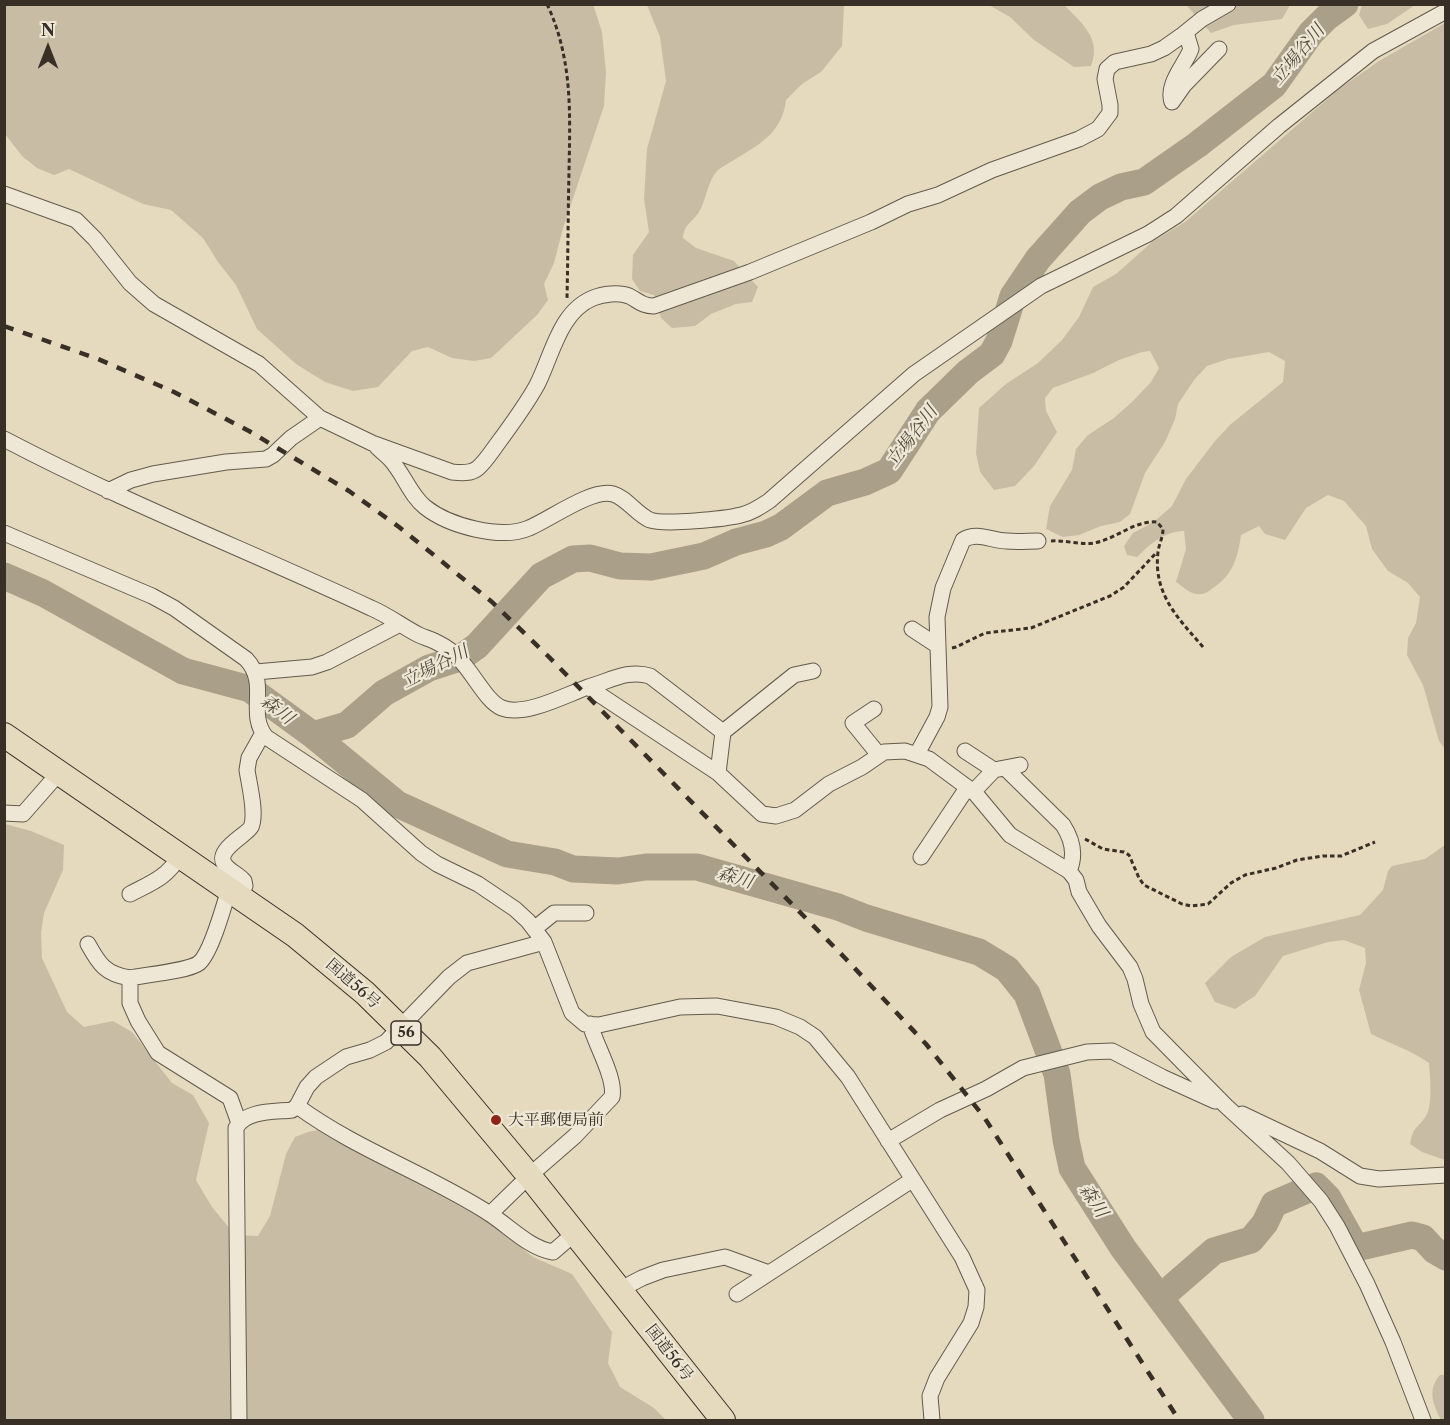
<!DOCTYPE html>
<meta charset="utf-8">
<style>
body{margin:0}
#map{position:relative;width:1450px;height:1425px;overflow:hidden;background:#e5dabe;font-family:"Libre Caslon Text",serif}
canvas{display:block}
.frame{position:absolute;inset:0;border:6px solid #382f26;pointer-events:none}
.north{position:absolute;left:18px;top:18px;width:60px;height:60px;-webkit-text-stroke:4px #eee7d5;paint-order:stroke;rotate:0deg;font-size:16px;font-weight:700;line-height:24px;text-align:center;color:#382f26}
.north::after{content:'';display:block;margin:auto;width:21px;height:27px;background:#382f26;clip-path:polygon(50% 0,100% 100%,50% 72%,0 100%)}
</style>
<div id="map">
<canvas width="1450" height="1425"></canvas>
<div class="frame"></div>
<div class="north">N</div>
</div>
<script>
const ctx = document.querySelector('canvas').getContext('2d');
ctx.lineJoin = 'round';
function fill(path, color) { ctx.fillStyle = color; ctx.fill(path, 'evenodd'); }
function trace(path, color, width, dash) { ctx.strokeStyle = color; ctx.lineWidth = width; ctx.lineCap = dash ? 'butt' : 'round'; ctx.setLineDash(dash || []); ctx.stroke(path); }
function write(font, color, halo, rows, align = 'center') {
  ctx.font = font + ' "Libre Caslon Text","Noto Serif JP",serif'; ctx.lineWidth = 4.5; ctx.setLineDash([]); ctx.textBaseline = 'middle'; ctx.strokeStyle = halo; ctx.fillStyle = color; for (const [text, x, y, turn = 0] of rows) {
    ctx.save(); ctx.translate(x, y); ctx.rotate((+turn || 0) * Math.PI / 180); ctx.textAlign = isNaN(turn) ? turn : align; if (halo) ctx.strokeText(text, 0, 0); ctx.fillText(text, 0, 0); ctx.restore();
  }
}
const green = new Path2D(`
 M593,4L602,32L606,72L604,106L563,228L554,263L544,284L548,300L537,315L491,358L474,361L452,358L428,347L412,351L378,387L353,391L325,382L296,364L257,329L236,285L218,262L203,238L171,210L143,204L69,169L54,175L37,168L22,156L5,134V5Z
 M647,5H844L842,46L821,72L802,84L786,100C782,133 760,144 734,160C729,163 723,166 718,170C707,181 707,199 699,212C692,223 684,224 683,238L696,248L734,261L758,287L752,302L736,304L711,314L695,326L672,328L661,318L654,295L640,291L632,279L633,255L649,232L644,199L647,149L666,81L660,37Z
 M989,5H1064C1082,23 1102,39 1091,66L1074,67L1034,40L1010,17Z
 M1162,5H1290L1282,19L1234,25L1211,33L1187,6Z
 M1362,5V4L1415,5L1387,24L1368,29L1359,15Z
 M1445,23V749L1439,741L1423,685L1407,655L1408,638L1416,623L1420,597L1408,583L1388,571L1372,549L1366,526L1344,501L1328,495L1306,508L1285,540L1265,534L1259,526L1241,535C1238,557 1233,575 1213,588C1208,592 1204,595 1196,594C1189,593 1182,586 1176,582L1186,549L1184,531C1164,532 1151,543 1137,557L1127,555L1124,546L1133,533L1154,522L1172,506L1186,479L1215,441L1231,424L1283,382L1285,361L1269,352L1228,359L1207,366L1194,380L1178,404L1175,419L1165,442L1145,473L1130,514L1120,522L1101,526L1079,535L1063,537L1046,529L1050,506L1072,470L1076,449L1088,435L1114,418L1132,402L1151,382L1159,368L1150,351L1142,352L1119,360L1093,373L1053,388L1045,398L1046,411L1057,432L1034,466L1015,486L994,490L980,472L976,453L979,408L1006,384L1038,363L1062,340L1079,317L1093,287L1116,274L1152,242L1185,222L1339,89L1379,61Z
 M5,824L31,831L64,845L63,870L44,913L41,933L42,958L67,1012L84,1027L113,1021L132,1032L172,1083L193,1095L209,1123L196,1180L212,1207L235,1235L258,1236L270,1216L286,1154L295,1137L308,1132L339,1126L388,1166L493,1225L533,1257L572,1274L612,1332L608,1363L620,1387L654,1408L666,1420H5Z
 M1445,845V1160L1422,1152L1410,1144C1414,1124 1416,1131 1426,1116C1433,1105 1430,1077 1429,1063C1411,1050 1391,1044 1371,1034L1359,990L1366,963L1365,948L1344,940L1328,942L1283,956L1255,996L1235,1009L1215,1002L1205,983L1231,957L1265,937L1360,915L1383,890L1388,871L1392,866L1425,859Z
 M1440,1375H1445V1420H1441C1433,1404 1427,1390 1440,1375Z`);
const river = new Path2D(`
 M4,576L43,593L183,671L250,689L313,735L397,804L507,854L555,862L573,869L618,871L646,867H697L838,907L866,918L979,952L1007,969L1027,994L1057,1074L1066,1140L1072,1168L1123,1248L1251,1420
 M313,735L347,725L384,693L429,668L460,658L477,646L541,576L573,559L590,558L620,566L651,567L704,556L736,542L766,534L781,527L827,493L865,482L889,471L928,411L968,372L992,354L999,341L1013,296L1038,259L1080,212L1100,197L1121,187L1144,182L1197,145L1274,85L1311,33L1327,17L1345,4
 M1161,1297L1214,1251L1251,1240L1265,1223L1274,1204L1316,1186L1328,1198L1356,1248L1412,1235L1423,1238L1434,1250L1446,1257`);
const path = new Path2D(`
 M547,4C573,60 570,113 569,172C568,214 568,256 567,298
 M1051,541C1065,540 1080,545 1094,543C1116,539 1135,520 1157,522L1163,529C1163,537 1159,544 1158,552C1153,594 1178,618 1203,647
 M952,648L956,647L985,633L1031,628L1110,596L1124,587L1157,552
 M1085,839L1103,849L1124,852L1129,855L1139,878L1144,885L1182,904L1191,906L1208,904L1231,883L1245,875L1276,868L1297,860L1323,856H1341L1375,842`);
const minor = new Path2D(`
 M1181,36L1202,19L1228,4
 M4,194L76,220L95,239L130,283L154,304L259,364L320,418L372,443L452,472C461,473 471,474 478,468C486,461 492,451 498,443C512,424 526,405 537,385C552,356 559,312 593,298C603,294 619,292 629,296C639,301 642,306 654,306L750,272L871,222L908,204L938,195L992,170L1079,139L1098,129L1110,113V105L1105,79L1107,69L1115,62L1151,54L1164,48L1181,36H1187L1191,49C1185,65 1166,84 1172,102L1184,85L1219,49
 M4,439C124,502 249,551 371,608C388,615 403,627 419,635C426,638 433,640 440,644C468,657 482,700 502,708C525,717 565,695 588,687L718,773L762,814L776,816L795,810L829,784L862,767L884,752L905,751L929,759L975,793L1010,835L1069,871L1076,880L1079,892L1099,926L1130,967L1135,979L1141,1004L1153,1032L1226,1106L1288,1163L1321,1201L1337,1226L1367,1284L1393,1342L1423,1420
 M377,447C381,451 386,455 390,459C404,474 410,495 425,507C449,526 501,540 529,528C549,520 592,488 613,494C627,498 636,514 650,520C665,525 725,519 741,515C751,513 760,507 769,501L914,374L1041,286L1148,234L1176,216L1279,126L1373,51L1446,11
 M108,491L131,480L153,474L226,462L266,459L273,455L291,438L320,418
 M4,533L152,596L174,608L246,659C270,684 246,713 266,737L362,800L421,853L437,864L478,884L515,909L528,921L544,942L572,1013L585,1024L599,1025L680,1007L717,1006L776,1017L800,1027L815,1037L848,1077L962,1257L977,1290L976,1307L971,1323L937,1378L930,1396L932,1420
 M912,629L938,646
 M256,672L312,667L327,662L400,624
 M588,687C610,681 628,669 650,676L723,732L718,773
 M874,709L853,723L879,755
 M723,732L794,675L813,671
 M965,751L994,770
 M917,754L937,717L940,707L937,617L943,588L963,540C977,531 992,541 1007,541C1017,542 1028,541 1038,541
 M1005,768L1063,825C1072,839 1076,855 1069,871
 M973,792L994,770L1020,765
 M4,813L23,814L58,774
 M921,857L967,788
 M130,894C153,882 166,878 180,856
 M239,896L245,886L244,881C239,875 231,872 226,866C212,851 247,835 251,827C257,814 249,784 247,770L249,758L263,733
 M534,929L554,913H586
 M88,944C99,964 105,974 130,978C144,975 189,971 199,963C211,953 224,906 229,889
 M130,978V1003L138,1021L158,1053L230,1098L239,1123
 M297,1106C357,1150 428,1174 490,1214C510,1227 529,1248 553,1252L575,1233
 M1242,1114L1320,1151L1360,1176L1379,1179L1446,1175
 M888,1141L940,1110L986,1089L1023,1068L1087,1052L1112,1051L1162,1077L1215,1101
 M490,1214L529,1176L575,1136L612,1097C616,1078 595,1044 590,1024
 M619,1290L642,1278L663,1270L725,1257L769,1273
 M737,1294L912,1180
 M239,1420L236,1128C245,1110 275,1112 292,1110L297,1106L307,1087L316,1077L346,1057L370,1050L386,1042L449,977L467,963L544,942`);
const trunk = new Path2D(`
 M4,735L295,935L365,993L430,1057L531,1178L723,1420`);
const rail = new Path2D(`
 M4,326L98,359L174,392L249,431L349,491L399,527L492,602L548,656L845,958L926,1044L984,1117L1179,1420`);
const markers = [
 [496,1120,6,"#8f2418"]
];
const shields = [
 [406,1033,30]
];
const shieldNames = [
 ["56",406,1033]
];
const streetNames = [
 ["国道56号",353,984,41],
 ["国道56号",669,1353,52]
];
const poiNames = [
 ["大平郵便局前",508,1120]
];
const waterNames = [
 ["立場谷川",1298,55,-50],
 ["立場谷川",912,437,-53],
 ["立場谷川",435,667,-27],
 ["森川",277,710,38],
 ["森川",735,878,17],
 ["森川",1093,1201,57]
];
fill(green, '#c8bda4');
trace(river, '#aaa08a', 27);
trace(minor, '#635a4c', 17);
trace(trunk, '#382f26', 26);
trace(path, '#382f26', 3, [4.5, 3]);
trace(minor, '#eee7d5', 15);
trace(trunk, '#e5dabe', 24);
trace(rail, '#382f26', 4.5, [10, 10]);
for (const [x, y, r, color] of markers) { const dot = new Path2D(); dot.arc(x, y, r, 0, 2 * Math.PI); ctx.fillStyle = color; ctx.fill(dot); trace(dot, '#eee7d5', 2); }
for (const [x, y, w] of shields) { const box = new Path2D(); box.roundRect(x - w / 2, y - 12, w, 24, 4.5); ctx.fillStyle = '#eee7d5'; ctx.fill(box); trace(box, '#382f26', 1.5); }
write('bold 15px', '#382f26', null, shieldNames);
write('16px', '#382f26', '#eee7d5', streetNames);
write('16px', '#382f26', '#eee7d5', poiNames, 'left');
write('italic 18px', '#544b3f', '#eee7d5', waterNames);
</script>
